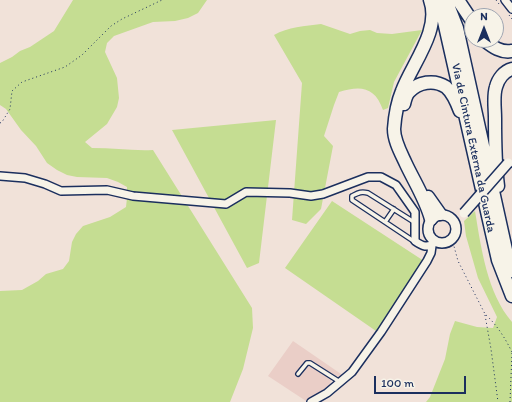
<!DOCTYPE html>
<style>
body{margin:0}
#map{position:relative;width:512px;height:402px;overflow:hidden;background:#f1e2d9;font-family:Itim,sans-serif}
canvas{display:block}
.north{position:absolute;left:464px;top:8px;width:40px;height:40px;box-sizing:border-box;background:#f7f3e8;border:1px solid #9fa5b1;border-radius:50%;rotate:0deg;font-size:11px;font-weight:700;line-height:16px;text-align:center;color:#1b2f5e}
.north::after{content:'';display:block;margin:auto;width:14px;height:18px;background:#1b2f5e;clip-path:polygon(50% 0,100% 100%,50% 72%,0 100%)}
.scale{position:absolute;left:374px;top:376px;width:92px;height:18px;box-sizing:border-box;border:2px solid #1b2f5e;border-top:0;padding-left:5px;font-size:12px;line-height:14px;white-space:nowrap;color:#1b2f5e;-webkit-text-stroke:3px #f7f3e8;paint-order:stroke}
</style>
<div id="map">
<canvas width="512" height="402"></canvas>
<div class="north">N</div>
<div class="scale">100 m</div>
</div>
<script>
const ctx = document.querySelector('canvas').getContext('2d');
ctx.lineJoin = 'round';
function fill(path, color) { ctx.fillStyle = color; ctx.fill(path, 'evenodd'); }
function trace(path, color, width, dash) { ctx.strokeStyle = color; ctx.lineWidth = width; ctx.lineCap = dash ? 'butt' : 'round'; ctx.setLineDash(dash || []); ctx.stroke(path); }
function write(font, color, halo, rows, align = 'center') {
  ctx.font = font + ' Itim,sans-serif'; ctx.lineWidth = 3.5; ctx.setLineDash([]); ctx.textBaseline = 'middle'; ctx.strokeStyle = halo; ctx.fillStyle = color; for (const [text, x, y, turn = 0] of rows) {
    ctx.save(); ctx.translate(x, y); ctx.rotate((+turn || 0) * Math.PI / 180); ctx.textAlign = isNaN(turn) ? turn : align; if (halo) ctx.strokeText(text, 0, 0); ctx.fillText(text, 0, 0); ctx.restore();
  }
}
const built = new Path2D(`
 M293,341L344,376L342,378L334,375L330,383L332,385L306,401L268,376Z`);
const green = new Path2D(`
 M73,0H207L198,13L188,18L175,21L153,22L114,36L107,43L105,52L117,78L119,98L117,107L107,124L85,142L92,148C113,148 133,151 153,150L252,308L253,328L243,369L230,402H0V291L22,290L38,281L46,274L63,269L69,261L72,242L76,234L83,226L110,217L126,207L127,198V187L118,182L107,178L77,177L67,175L57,170L47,163L36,146L21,130L6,109L0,105V63L12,57L20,51L30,47L54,31Z
 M321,24L350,34L360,31L370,30L377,33L392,34L422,30L394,82L388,108L383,110C375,87 361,85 339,92L334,105L324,136L333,146L321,209L306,224L292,220L302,83L274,35C288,27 305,26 321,24Z
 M276,120L259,263L247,268L172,130Z
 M332,201L424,261L376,331L285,268Z
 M475,211C481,247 487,293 512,322V402H426L430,397L445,359L450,334L455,321L477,327L493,328L497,317L478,278L466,236L464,221Z`);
const path = new Path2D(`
 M496,0L499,4
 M509,15L512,19
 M0,123L2,122L10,109L12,91L22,82L65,67L82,55L111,26L122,19L162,0
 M452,239L458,261L485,314C497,325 505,338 512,352
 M485,315L491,349L498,402
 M510,402L512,353`);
const lane = new Path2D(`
 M385,222L394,209
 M414,222L368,193C361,191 358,193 352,196V200L412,240L415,241
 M298,374L307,363H310L340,382`);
const street = new Path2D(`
 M505,0L512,9
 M0,176L25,178L45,184L61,191L107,190L133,196L226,204L246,192L290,193L311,196L323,194L368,177H381L396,185L415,212V241C422,246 428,249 435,242
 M311,402L327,393L352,372L381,332L427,261L431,253L432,246`);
const secondary = new Path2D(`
 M428 229a14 14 0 1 1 28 0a14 14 0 1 1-28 0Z`);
const highway = new Path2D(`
 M430,0C441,30 412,64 402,91C397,103 395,115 394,129C394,141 401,153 406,164C414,181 426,200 431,219
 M436,0L443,17L498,260L512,296
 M446,0L457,28L508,259L512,271
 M458,0L472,21
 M484,40C493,47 501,53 512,51
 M404,104C405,100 406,95 409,92C418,82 434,79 446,87C453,93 457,103 460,111
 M498,186C495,163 495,141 495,118C495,108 493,96 496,87C498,79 504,71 512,69
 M428,197L440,214`);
const secondaryBridge = new Path2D(`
 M464,213L508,163`);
const streetNames = [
 ["Via de Cintura Externa da Guarda",473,148,78]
];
fill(built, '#eacec7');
fill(green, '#c5dd92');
trace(lane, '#1b2f5e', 6);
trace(street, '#1b2f5e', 10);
trace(secondary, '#1b2f5e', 12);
trace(highway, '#1b2f5e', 15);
trace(path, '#1b2f5e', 1, [1, 3]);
trace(lane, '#f7f3e8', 3.5);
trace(street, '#f7f3e8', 7);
trace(secondary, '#f7f3e8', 9);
trace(highway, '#f7f3e8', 12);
trace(secondaryBridge, '#1b2f5e', 12, []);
trace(secondaryBridge, '#f7f3e8', 9);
write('12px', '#1b2f5e', '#f7f3e8', streetNames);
</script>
